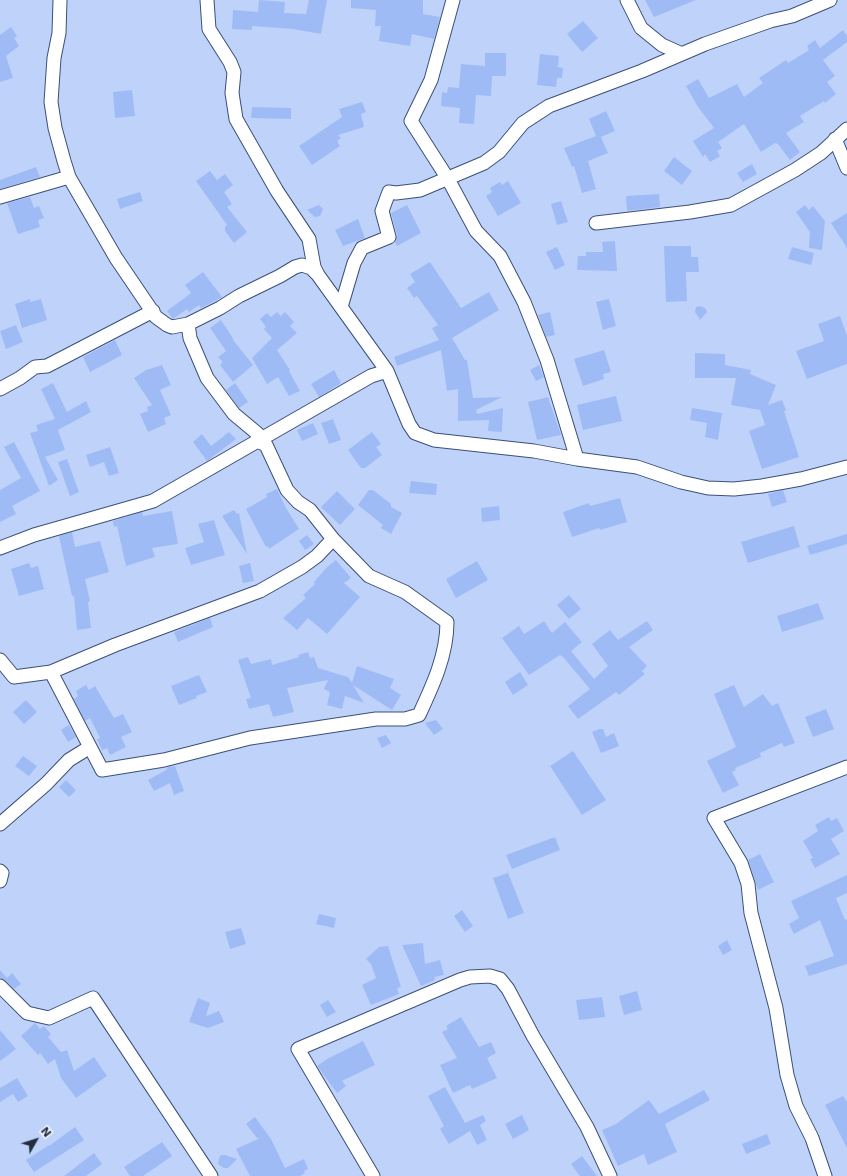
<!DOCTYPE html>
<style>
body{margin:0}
#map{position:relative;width:847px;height:1176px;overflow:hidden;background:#bfd3fa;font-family:"DejaVu Sans",sans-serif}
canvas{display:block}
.north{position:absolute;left:16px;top:1120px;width:40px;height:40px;-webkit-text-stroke:3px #eef4fe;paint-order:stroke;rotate:51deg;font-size:11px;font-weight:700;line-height:16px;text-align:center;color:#242d3f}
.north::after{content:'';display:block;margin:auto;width:14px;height:18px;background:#242d3f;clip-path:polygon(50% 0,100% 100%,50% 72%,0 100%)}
</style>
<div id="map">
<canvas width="847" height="1176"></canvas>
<div class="north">N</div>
</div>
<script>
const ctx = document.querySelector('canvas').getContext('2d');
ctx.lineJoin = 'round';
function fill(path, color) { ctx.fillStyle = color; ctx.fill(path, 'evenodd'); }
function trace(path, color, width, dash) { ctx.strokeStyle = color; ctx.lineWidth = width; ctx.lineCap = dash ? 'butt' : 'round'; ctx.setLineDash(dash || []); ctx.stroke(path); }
const building = new Path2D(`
 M259,0L285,2L284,13L306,14L309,0H327L321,34L293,29L252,26V30L232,29L233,10L258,12Z
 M351,0H423V14L440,17L434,39L412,34L410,46L379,41L381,26H375L376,10L351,8Z
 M645,0H696L654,17Z
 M583,21L598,38L582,52L567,34Z
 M11,27L17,36L14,38L19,46L6,56L13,78L0,82V35Z
 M843,30L847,36V42L823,60L835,76L827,82L836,94L825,103L824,101L800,116L804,122L786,133L800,152L790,160L778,144L775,143L761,152L744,124L718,142L722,148L717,151L720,156L710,162L705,154L703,157L693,141L714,128L698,107L686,86L698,79L709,98L737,84L744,97L763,83L759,78L786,60L788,63L809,50L807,46L815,40L820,48Z
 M485,53H506V76H492L491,96L476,95L474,124L459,123L460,108L441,106L442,92L447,93L448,87L459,88L461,64L485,66Z
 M540,54L559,56L558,67L563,68L562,78H557L556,87L537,85Z
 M132,90L135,116L115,118L113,92Z
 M362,102L366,112L361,114L364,127L338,135L341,138L337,141L340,146L312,165L299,146L342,117L339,109Z
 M252,107L291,108V119L251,118Z
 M606,111L615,131L601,137L608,153L588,161L596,189L582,193L574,166L572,167L564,148L596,136L589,119Z
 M674,157L692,171L682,185L664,171Z
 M752,164L757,174L743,182L737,173Z
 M36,167L40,177L0,189V180Z
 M210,171L217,180L225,174L233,185L224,192L232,204L227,207L247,232L234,243L225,231V227L227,225L196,181Z
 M508,181L521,203L498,216L486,196L492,192L490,188L500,182L502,185Z
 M140,192L143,201L120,209L117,199Z
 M659,194L660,207L627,211L626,196Z
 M30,197L34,208L39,206L44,218L38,220L40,227L18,234L7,203Z
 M561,201L568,222L557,225L551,204Z
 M319,205L323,209L320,216L315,217L307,210Z
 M407,205L421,233L397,246L395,242L397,235L391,213Z
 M805,205L809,210L813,206L825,221L822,250L809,248L810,232L796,212Z
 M847,213V248L831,223Z
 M358,219L365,238L343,246L335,230Z
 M615,241L617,271L577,270L578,256H586V252H603L602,242Z
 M664,246H691V257H698L699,272H686L687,301L666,302Z
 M557,247L565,265L555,270L546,252Z
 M792,247L814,253L811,265L788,259Z
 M430,262L461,308L489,292L499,310L452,338L465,360H467L473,398L502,397L476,410L477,414L503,408L502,432L488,431L489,420L458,421V389L447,391L441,350L397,366L394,357L439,340L432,328L438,325L417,296L414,298L407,288L415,282L410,274Z
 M203,272L222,297L201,308L199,305L189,312L187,309L173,319L167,311L191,293L185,285Z
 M30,299V302L41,299L47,320L22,328L15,304Z
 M609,299L616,326L603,330L596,302Z
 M701,306L706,309L707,312L700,320L695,312L696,307Z
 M277,312L281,316L285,312L294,322L290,326L297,333L277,350L290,370L289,371L300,391L289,396L278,377L267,384L252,358L272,338L264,329L266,327L260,319L267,313L271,317Z
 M550,312L555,335L546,337L538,315Z
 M840,316L847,336V364L807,379L796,351L824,341L818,324Z
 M221,320L234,340H233L253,365L233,382L220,365L223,362L218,357L226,351L210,328Z
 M16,325L23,342L6,349L0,331Z
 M115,340L122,355L90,372L83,357Z
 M604,350L611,372L603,374L604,379L583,386L574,359Z
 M695,353L725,354V365L751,370L750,374L776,385L768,405L782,400L786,410L784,411L799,457L762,469L749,431L765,425L760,410L731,405L736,378H695Z
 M162,365L171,385L160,390L171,415L164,418L166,424L148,432L140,414L148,411L147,407L152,405L134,378L146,370Z
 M539,365L544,377L536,381L530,370Z
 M334,370L341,383L319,397L311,384Z
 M53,383L67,412L86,401L91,412L58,430L65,450L45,457L58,480L49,486L30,433L38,431L36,425L55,419L41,389Z
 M235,383L248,402L239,408L226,390Z
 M616,396L622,421L583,430L577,405Z
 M548,397L561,435L537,440L528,402Z
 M692,408L722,413L718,440L705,437L707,423L690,420Z
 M333,419L341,440L329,444L321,423Z
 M313,423L318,434L302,441L297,430Z
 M229,432L236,439L207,461L193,442L202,434L211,446Z
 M372,432L381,444L376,447L382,455L365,468H361L348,450Z
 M14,442L40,491L12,506L16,514L0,522V490L21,478L4,447Z
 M110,447L119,473L109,476L104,462L90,467L86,455Z
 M67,459L79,492L70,496L58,462Z
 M411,481L437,484L436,495L409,493Z
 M277,489L286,508L299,529L269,549L268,546L266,547L246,509L267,497L266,494Z
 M369,490H373L391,504V507L402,513L391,534L381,528L383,525L358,505Z
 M783,490L787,502L772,507L768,494Z
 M337,491L355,509L340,525L321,507Z
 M620,498L627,522L600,530L599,528L572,537L563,512L589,503L590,506Z
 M499,506L500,520L482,522L481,508Z
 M234,510L237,514L239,513L247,554L222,516Z
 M172,511L178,544L152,548L155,557L126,566L117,526L114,527L113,521L142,512L143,516Z
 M214,520L225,555L191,565L185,548L204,542L198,524Z
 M794,526L800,547L748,563L741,542Z
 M72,532L75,547L100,541L109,572L85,579L90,601L88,602L91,628L77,630L74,596H72L59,536Z
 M847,534V544L810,555L807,546Z
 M307,535L314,544L305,550L299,541Z
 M336,560L351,578L344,583L360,597L327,634L308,618L297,630L283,618L306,598L303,595L315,584L314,582L327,567Z
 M477,561L488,580L456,598L446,579Z
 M29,563L31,568L38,566L44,589L19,596L11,569Z
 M250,563L254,581L243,583L239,566Z
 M569,595L581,609L569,619L557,605Z
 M818,603L824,619L782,632L777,616Z
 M210,618L213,627L178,642L174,632Z
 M544,621L552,633L565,622L582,642L571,651L594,679L608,666L592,644L610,630L618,640L647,621L653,630L629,647L647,666L642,671L645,674L619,695L616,692L578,719L568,706L590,689L563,657L560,655L529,675L502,638L519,626L524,634Z
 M308,652L310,658L314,657L318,668L348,677L352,683L357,666L394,679L390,688L401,695L392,710L353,685L364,703L345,696L342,709L327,705L330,692L324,689L328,680L287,688L294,712L273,717L269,704L249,709L246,699L251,698L238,660L248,657L251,664L271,659L272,665L299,657L298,655Z
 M520,672L528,685L513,695L505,682Z
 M199,675L207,692L196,696L197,698L179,705L171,686Z
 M86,685L89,690L95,686L114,718L123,714L132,732L121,737L126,747L110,755L107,748L102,750L97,739L100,738L90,718L85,721L74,699L78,696L76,691Z
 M734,685L744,707L763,694L772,706L778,703L795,743L784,747L782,743L760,753L761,757L735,768L736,770L732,772L739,785L723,793L707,761L736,747L714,694Z
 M26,700L37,712L24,724L13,712Z
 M826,709L834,729L813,737L805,717Z
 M436,720L443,729L434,735L425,723Z
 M69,725L76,737L68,742L61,730Z
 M599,729H603L606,737L614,733L619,746L601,753L592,732Z
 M386,735L391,743L382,748L377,738Z
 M573,751L606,800L582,815L550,766Z
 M23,756L37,766L29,776L15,766Z
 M175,766L184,791L174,795L170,783L154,791L148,780L166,770L168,767Z
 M66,780L76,790L69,797L59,787Z
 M829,817L831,821L837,818L844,831L831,839L840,854L815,868L810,859L813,858L803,841L818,831L815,825Z
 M555,837L560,850L512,869L506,855Z
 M760,854L774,882L758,890L748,860Z
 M508,873L524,913L508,919L493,878Z
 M847,875V893L836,898L845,920L847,919V964L809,976L805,966L834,956L820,920L794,934L789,924L799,918L791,901Z
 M462,910L473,926L465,932L454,916Z
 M319,914L336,918L334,928L316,924Z
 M241,928L246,944L230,949L225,932Z
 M727,940L732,950L723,955L718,946Z
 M423,943L425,964L440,960L444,975L434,977L435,980L421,986L402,945Z
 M388,946L401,987L397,988L399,994L371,1005L362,985L376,978L371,964L366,959L379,947Z
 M0,970L7,978L12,973L21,984L14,989L5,980L0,978Z
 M637,991L642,1010L624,1015L619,996Z
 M602,997L605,1017L579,1020L576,1000Z
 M198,998L210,1003L206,1016L219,1011L224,1022L208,1028L189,1022Z
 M328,1000L336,1012L327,1017L320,1005Z
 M461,1017L479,1047L491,1042L496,1053L487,1058L497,1078L472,1089L470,1085L453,1093L440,1065L457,1058L442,1032L448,1029L446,1026Z
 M35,1023L40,1029L44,1026L51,1034L48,1037L61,1052L67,1050L74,1071L94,1057L107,1076L76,1098L61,1078L55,1059L48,1064L40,1053L38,1055L21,1036Z
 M0,1030L16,1049L0,1061Z
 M363,1041L375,1065L342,1081L346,1086L337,1093L317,1066L327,1059Z
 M17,1078L28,1096L18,1102L13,1094L0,1102V1088Z
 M445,1087L465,1123L483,1115L486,1121L480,1125L487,1140L477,1145L470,1131L449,1144L440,1129L444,1126L428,1096Z
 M704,1090L710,1100L665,1124L677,1152L648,1165L644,1154L618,1166L602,1130L616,1124L649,1100L659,1114Z
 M843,1096L847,1102V1148L825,1105Z
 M522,1115L529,1130L513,1139L505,1124Z
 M255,1117L271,1139L285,1168L304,1159L308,1169L304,1171L305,1173L300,1176H250L236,1149L258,1139L246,1124Z
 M75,1127L84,1140L34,1172L26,1160L49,1145V1146Z
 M767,1134L771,1144L746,1154L742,1144Z
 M162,1142L172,1156L143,1176H130L124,1167Z
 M94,1153L102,1164L86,1176H64Z
 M221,1155H225L237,1159L228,1168H224L218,1164L219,1158Z
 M582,1156L597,1176H580L571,1164Z`);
const minor = new Path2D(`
 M60,0L59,33L54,58L51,102L55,128L64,161L69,177L116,258L156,317L167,325L172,327L188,324L220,308L239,296L280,276L295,267L302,265L311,268L318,275
 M207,0L209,29L230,62L234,72L232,93L236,119L277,191L309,239L314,267L318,275L387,371L409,424L415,433L434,440L534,451L577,459L637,467L681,482L708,488L734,489L762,486L801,479L847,467
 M453,0L431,80L411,121L448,179L476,231L500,256L524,302L547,360L577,459
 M627,0L641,28L662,45L682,54
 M835,139L847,168
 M0,197L69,177
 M596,223L690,212L731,205L795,170L821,153L847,129
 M341,307L354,263L362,248L389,237L382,211L389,192L396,193L420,190L484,163L499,152L523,123L549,106L642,71L705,44L770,21L792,16L830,0
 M0,389L20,378L35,367L47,366L153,311
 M0,548L34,535L153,501L371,376L387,371
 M0,660L14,677L51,672L115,645L260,591L302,567L317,556L333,539L310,510L298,502L287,490L266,445L257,441L258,434L234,414L207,378L190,338L188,324
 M51,672L102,770L164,760L250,738L376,719H405L419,715C433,685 447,655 447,622L405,592L369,576L333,539
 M0,824L46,784L69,760L90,747
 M0,871L2,873L0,881
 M0,986L27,1013L49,1018L93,998L211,1176
 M373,1176L298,1049L460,980L470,977L490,976L500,979L508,989L533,1036L587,1127L610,1176
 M825,1176L812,1138L796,1106L787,1075L776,1008L751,913L748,884L741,863L714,818L847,767`);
fill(building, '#9fbbf5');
trace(minor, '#3b4f78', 15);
trace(minor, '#fff', 13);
</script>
